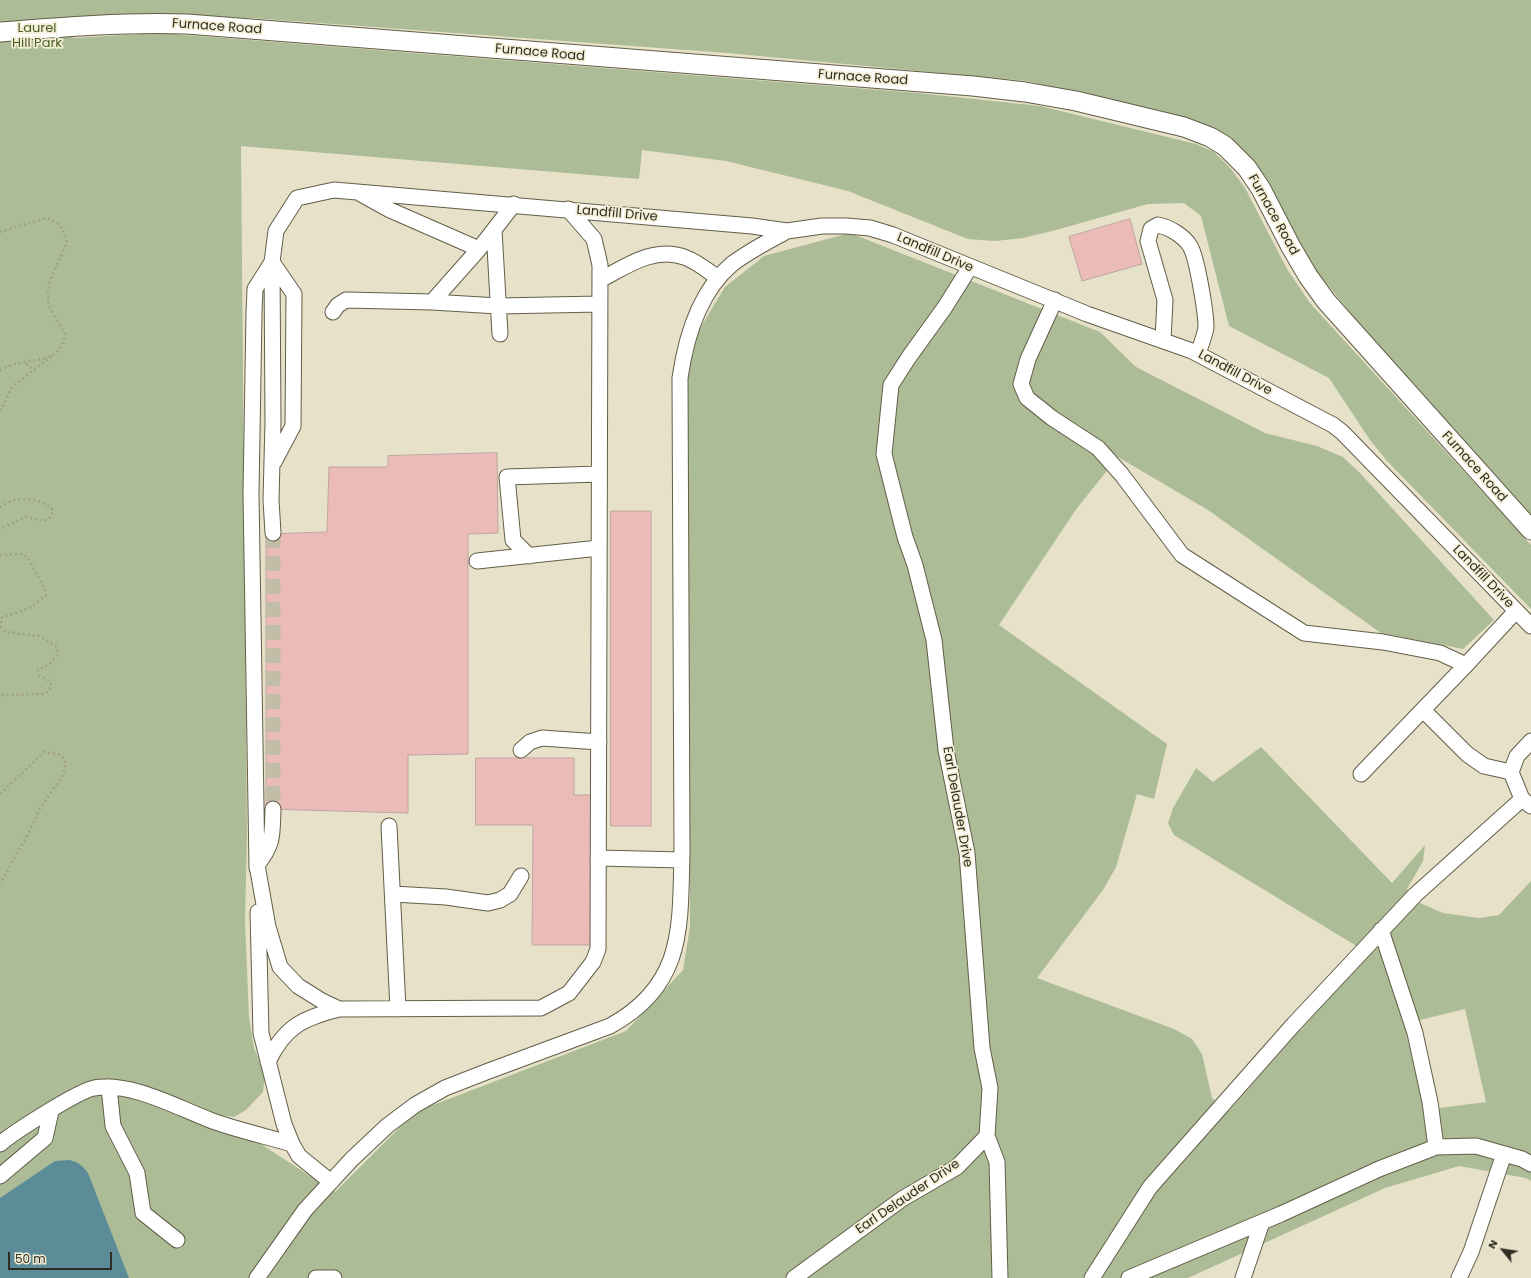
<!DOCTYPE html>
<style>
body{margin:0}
#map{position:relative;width:1531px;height:1278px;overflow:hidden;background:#e6e1c8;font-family:Poppins,sans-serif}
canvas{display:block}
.north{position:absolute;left:1483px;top:1230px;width:40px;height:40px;-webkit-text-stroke:3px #f4eed5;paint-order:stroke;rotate:300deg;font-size:11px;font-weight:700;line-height:16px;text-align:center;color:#2f2d23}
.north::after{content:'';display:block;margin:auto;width:14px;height:18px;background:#2f2d23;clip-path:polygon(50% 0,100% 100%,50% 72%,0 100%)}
.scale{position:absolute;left:8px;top:1252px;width:104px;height:18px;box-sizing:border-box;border:2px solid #2f2d23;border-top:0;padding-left:5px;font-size:12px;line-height:14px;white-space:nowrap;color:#2f2d23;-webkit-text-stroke:3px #f4eed5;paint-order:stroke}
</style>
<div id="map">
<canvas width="1531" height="1278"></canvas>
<div class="north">N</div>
<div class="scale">50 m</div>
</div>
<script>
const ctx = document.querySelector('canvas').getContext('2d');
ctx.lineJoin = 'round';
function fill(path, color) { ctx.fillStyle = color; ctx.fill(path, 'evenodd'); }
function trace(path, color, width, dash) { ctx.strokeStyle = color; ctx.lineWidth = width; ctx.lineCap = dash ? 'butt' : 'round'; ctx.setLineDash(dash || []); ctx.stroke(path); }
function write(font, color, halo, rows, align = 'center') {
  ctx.font = font + ' Poppins,sans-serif'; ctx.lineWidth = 3.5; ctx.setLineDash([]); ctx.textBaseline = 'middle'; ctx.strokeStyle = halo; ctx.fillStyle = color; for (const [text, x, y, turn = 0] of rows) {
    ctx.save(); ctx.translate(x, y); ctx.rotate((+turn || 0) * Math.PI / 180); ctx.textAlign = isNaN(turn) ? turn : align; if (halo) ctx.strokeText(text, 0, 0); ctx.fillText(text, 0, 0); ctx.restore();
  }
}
const green = new Path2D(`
 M0,0H1531V519L1357,321L1310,263L1286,216L1255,166L1192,122L1027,81L727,53L252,18L77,16L73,25V38L161,33L918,93L1040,106L1196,144L1214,152L1231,169L1245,188L1287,269L1310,303L1531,545V609L1387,461L1370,440L1329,378L1229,326L1201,216L1184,203L1148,204L1056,230L1023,238L995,241L968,239L848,191L726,161L642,150L639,179L241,146L247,835L245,921L249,1017L254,1048L265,1075L263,1092L246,1110L234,1117L216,1115L335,1192L415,1112L626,1031L683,970L690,927L687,350L725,287L764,256L850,233L1100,332L1136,367L1265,433L1317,446L1343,457L1360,473L1494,620L1463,649L1381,633L1208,510L1118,457L1077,508L999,625L1167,744L1154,799L1137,794L1116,867L1103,890L1037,978L1174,1029L1192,1039L1202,1054L1212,1098L1229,1111L1368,953L1174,835L1168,823L1173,808L1196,768L1213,782L1261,747L1392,883L1425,845L1423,861L1407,889L1420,903L1443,913L1479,918L1499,915L1531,881V1181L1526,1178L1459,1166L1385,1188L1188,1278H0ZM1465,1009L1486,1102L1424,1110L1404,1024Z`);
const water = new Path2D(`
 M70,1160C79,1163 83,1166 88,1173L129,1278H0V1198L55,1161Z`);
const building = new Path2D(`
 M1130,219L1142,264L1082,281L1069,237Z
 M497,453L498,533L468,534V754L408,755V813L266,809V534L327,532L329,467H388V456Z
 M611,511H651V826H611Z
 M476,758H574V795H591V945H532L533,825H476Z`);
const minorTunnel = new Path2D(`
 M273,533V809`);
const path = new Path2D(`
 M0,232L46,218C59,221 64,230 67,242C60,262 44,282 49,304C52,314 60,325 65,334C63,362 33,359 15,364C10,365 5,368 0,370
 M26,364L31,368V372
 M0,411L12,387L53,355
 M0,507C4,505 10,501 14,500C27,498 45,500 53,510L51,517L44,521L26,517L0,529
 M0,555L22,554L28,558L45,589L46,595L32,607L1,618V627L6,632L39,636L57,647L58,653L52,662L38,670L39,675L51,682L50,689L45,694L0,695
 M0,794L44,752L61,755L66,763L63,775L40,808L29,832L0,884`);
const minor = new Path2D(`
 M361,194L390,210L479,249L514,204
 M494,230L500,334
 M272,262L294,294L293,426L274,462
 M600,280C625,267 654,246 684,257C696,261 707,270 718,278
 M1055,300L1028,359L1021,384L1027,398L1052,418L1098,448L1122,475L1182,555L1304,633L1383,642L1440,653L1466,665
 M432,302L479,249
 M333,312L338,305L346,300L432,302L498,306L600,304
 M1163,340L1165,300L1148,241L1151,229L1158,225C1169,227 1184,236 1190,246C1197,257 1206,313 1206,327C1205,335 1201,345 1198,353
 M273,533L271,500L273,422L272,262L276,231L297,198L334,190L752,226L787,231L822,226H846L870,228L893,235L1087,314L1192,351L1333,425L1342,432L1531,626
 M529,556L513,540L507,477L599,474
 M477,561L599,548
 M1423,710L1467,754L1484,766L1511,772
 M1531,741L1517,756L1511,772L1522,799L1531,806
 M521,750L530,742L542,738L599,742
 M1361,774L1466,665L1516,611
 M273,809C272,835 274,844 257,865L268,927L280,967L298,986L322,1001L339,1009L541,1008L569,993L593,962L598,949L600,265L594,239L568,209
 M389,826L398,1009
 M598,858L682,860
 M257,868L251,494L254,313L255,289L272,262
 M393,894L446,897L488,903L500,900L510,894L521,876
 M258,912L261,1033L284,1124L292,1144L299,1156L331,1182
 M1381,930L1415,1033L1430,1102L1436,1147
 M268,1062C284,1027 303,1018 339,1009
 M109,1087L113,1126L137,1173L143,1213L177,1240
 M987,1136L997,1162L1000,1278
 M0,1144C14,1132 78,1091 94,1088C132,1082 176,1107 210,1120C237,1130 265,1136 292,1144
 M0,1176L45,1138L51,1111
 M257,1278L305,1210L352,1159L387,1126L415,1105L445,1088L486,1072L610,1026C685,985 680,927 682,852L680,378C686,336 699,292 732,264C749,251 769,241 787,231
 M316,1278H334
 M794,1278L902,1199L957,1167L987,1136L990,1088L982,1048L967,853L946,750L934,640L915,565L905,537L884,454L891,385L909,357L945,307L970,267
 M1092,1278L1150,1187L1294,1024L1415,895L1522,799
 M1129,1278L1281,1214L1379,1169L1436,1147L1476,1146L1522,1159L1531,1164
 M1243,1278L1262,1222
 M1459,1278L1471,1252L1504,1154`);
const major = new Path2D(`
 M0,32C62,27 124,22 187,24L973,86L1025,92L1076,101L1184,127L1210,137L1225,146L1247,168L1261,189L1291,247L1308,276L1326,301L1531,530`);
const streetNames = [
 ["Furnace Road",217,27,4],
 ["Furnace Road",540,53,5],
 ["Furnace Road",863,78,4],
 ["Landfill Drive",617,214,5],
 ["Furnace Road",1273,215,61],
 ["Landfill Drive",935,253,23],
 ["Landfill Drive",1235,373,28],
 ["Furnace Road",1474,467,48],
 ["Landfill Drive",1483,577,46],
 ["Earl Delauder Drive",957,807,80],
 ["Earl Delauder Drive",908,1197,-34]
];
const parkNames = [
 ["Laurel",37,29],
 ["Hill Park",37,44]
];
fill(green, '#abbc97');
fill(water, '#5d8c99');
fill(building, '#ebbcb7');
trace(building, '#c0a4a1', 1);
trace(minorTunnel, '#c1bda7', 15, [15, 8]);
trace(minor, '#635e48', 17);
trace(major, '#635e48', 21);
trace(path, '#a39f8b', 2.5, [2, 3]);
trace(minor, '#fff', 15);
trace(major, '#fff', 19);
write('13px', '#2f2d23', '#f4eed5', streetNames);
write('13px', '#495e27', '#f4eed5', parkNames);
</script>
